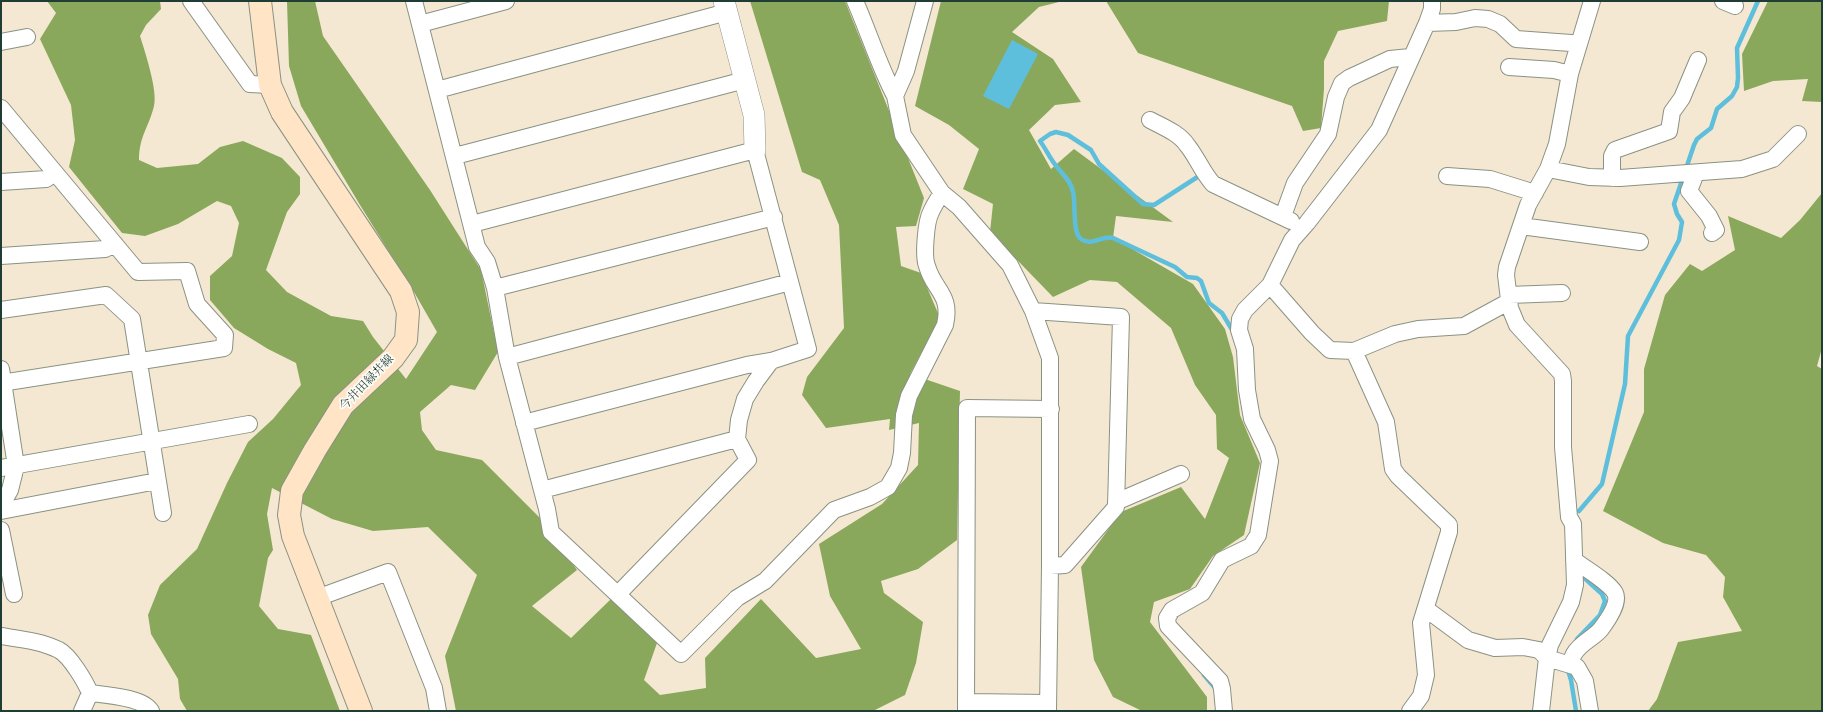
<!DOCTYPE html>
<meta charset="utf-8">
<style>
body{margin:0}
#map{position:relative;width:1823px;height:712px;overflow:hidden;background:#f5e8d2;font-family:"IM FELL French Canon",serif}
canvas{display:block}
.frame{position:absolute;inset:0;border:2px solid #1f3d34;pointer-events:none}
</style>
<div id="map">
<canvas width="1823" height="712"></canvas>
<div class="frame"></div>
</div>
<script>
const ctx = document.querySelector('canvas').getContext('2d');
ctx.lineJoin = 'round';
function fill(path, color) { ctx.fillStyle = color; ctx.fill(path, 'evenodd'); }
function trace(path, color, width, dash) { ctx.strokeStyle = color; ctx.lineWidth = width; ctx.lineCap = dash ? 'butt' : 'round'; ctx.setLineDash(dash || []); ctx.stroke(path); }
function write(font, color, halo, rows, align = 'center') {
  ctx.font = font + ' "IM FELL French Canon","Noto Serif JP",serif'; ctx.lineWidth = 3.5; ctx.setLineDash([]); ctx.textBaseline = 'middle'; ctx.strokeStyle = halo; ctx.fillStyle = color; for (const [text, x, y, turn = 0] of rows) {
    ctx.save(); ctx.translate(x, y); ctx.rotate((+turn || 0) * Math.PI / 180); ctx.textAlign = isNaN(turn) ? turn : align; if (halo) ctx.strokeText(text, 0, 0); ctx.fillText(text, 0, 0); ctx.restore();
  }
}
const forest = new Path2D(`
 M47,1H160L161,9L146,25L140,36C145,52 158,91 154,106C149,127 139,136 139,160L157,168L198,164L220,147L243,141L282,158L300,177V194L287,212L266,270L287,292L331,316L363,321L373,337L406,379L437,332L414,292L360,205L301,106L289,66L287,1H315L323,36L430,190L481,270L498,352L475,390L451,385L420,412L422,430L436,450L482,460L541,519L577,570L532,606L571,638L611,599L657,643L644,680L660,695L706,688L705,658L761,599L816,658L861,649L830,596L819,544L882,504L918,465L919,423L889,430L890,419L826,428L802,395L807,377L844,328L839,225L820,180L802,172L750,1H845L924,198L916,226L896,227L901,266L921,273L940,318L910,374L960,391L957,540L918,569L881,581L884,593L923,622L916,663L905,695L873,711H456L445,656L477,575L428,527L373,531L332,519L272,488L267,514L273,550L268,558L259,606L278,629L311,635L340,711H187L180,699L178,679L151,634L148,615L160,585L197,549L227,483L248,442L273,419L301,385L296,363L268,349L234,328L210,300V276L232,256L239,223L231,206L217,201L178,224L145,236L122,233L69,167L75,140L71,105L40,39L56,13Z
 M941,1H1063L1039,7L1012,32L1053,59L1081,102L1055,105L1029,130L1051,169L1074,149L1173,222L1116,216L1113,238L1193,284L1225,329L1233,357L1240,415L1260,463L1244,535L1213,556L1190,589L1154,602L1150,622L1207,697V711H1142L1113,697L1094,660L1081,567L1121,512L1181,487L1205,519L1229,458L1217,449L1216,415L1195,385L1171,328L1117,282L1090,280L1053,297L990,232L993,204L963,189L979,149L949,125L915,106Z
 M1106,1H1389L1387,21L1338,31L1324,61V89L1321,128L1303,131L1292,106L1138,53Z
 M1768,1H1822V102L1802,101L1808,79L1773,81L1744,91L1742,54Z
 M1822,193V348L1817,366L1822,369V711H1648L1657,699L1678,642L1742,631L1723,597L1725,577L1706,555L1663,543L1603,511L1644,412V369L1665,295L1690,264L1702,271L1735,250L1728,216L1781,238L1800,220Z`);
const water = new Path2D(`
 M1012,40L1038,54L1009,109L983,96Z`);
const stream = new Path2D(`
 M1199,176L1154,205L1143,204L1099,164L1091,150L1068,135L1056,132L1050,134L1040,141C1046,149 1050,159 1057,167C1063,175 1071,181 1073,192C1076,203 1072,233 1081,239C1092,247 1102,235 1113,238L1175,267L1187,277L1197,278L1201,281L1209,303L1222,313L1234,333
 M1579,511L1602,484L1625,384L1628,336L1679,240L1682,222L1677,214L1674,204L1694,145L1697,139L1711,128L1717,109L1732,96L1737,87L1738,78L1737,48L1758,1
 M1577,639L1600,615L1605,601L1602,594L1581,575
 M1567,667L1571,680L1576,711
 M1204,675L1216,689`);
const minor = new Path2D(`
 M191,1L250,84L270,85
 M414,1L477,247L487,262L495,288L507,357L547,509L551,532L681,654L737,598L765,581L834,510L870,497L888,487L899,468L902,453L904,415L909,396L945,325C952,294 934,291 927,266C923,256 926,221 931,212C934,205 938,199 942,193
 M855,1C869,33 879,66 895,96
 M925,1L906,71L895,96L903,135L942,193L959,207L1010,265L1033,311L1050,358V566L1048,711
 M1723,1L1735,6
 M1427,23L1456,22L1475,18L1488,19L1500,24L1516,39L1571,43L1578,45
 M420,24L506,1
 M1,42L27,37
 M1509,67L1554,70L1570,74
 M437,90L727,12
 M1,108L138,272L187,271L197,304L225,335L224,348L1,383
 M1150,120C1163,127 1179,133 1187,145C1197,157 1202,172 1213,184L1291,221
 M455,156L745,80
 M1548,169L1589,177L1620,178L1742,169L1773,159L1798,134
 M1696,173L1689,191L1709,216L1716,230L1712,233
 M1447,176L1490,179L1535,193
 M1612,178V156L1615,150L1669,131L1672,112L1682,98L1698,60
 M1,182L46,179L55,173
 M1283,216L1295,183L1328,134L1336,97L1342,83L1349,78L1390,59L1410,57
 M472,224L755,150L808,349L771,361L756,381L745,399L739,420L737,439L748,460L618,594
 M1521,226L1640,242
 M1,256L105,249L115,244
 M1270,285L1312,333L1330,350L1354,351L1395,334L1418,329L1464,326L1510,301
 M495,288L774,217
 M1509,295L1562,293
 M1,310L106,295L132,319L163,513
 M1033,311L1121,317L1116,507L1065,565L1050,566
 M1354,351L1386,422L1393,469L1398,476L1449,525V532L1421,623L1426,675L1421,696L1410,711
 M507,357L790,282
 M1,369L16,466L10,490L1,506
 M524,423L747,365L771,361
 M1,468L249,424
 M542,490L737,439
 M1116,502L1181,474
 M1,511L157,481
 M1,530L14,594
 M317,598L388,572L434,688L438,711
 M1426,609L1468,640L1495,648L1523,647L1539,650L1547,658L1577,667L1585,681L1590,711
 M1,636C20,639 41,641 59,650C70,656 85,681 90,693L82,711
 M1571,665C1572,662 1572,657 1574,654C1580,643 1594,638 1601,629C1607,621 1620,603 1615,593C1609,582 1584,568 1574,560
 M90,693C105,695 143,697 151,711
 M966,702L1048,703
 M966,711L967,408L1051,409
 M1224,711L1222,689L1220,681L1168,626L1167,618L1172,610L1202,593L1222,560L1251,546L1258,535L1270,461L1267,450L1252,419L1247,390L1245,349L1239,330L1240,319L1245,310L1270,285L1292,240L1307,223L1379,130L1427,23L1432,9V1
 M1541,711L1547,658L1550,645L1571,602L1575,585L1573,524L1569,517L1563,447V381L1562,374L1517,325L1510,308L1506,275L1507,267L1528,205L1548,169L1557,144L1570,74L1592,1`);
const tertiary = new Path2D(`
 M724,1L754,115L755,150`);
const secondary = new Path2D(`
 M260,1L270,85L282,112L401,291L408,312L406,340L393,358L343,405L315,450L292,491L289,515L293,536L361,711`);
const streetNames = [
 ["今井田緑井線",367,383,-46]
];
fill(forest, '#89a85c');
fill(water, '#5ebfdc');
trace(stream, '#5ebfdc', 4.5);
trace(minor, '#8a9283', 18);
trace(tertiary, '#8a9283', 22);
trace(secondary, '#8a9283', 24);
trace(minor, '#fff', 16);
trace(tertiary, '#fff', 21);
trace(secondary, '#ffe4c6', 22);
write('12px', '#1f3d34', '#fdfcf7', streetNames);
</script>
